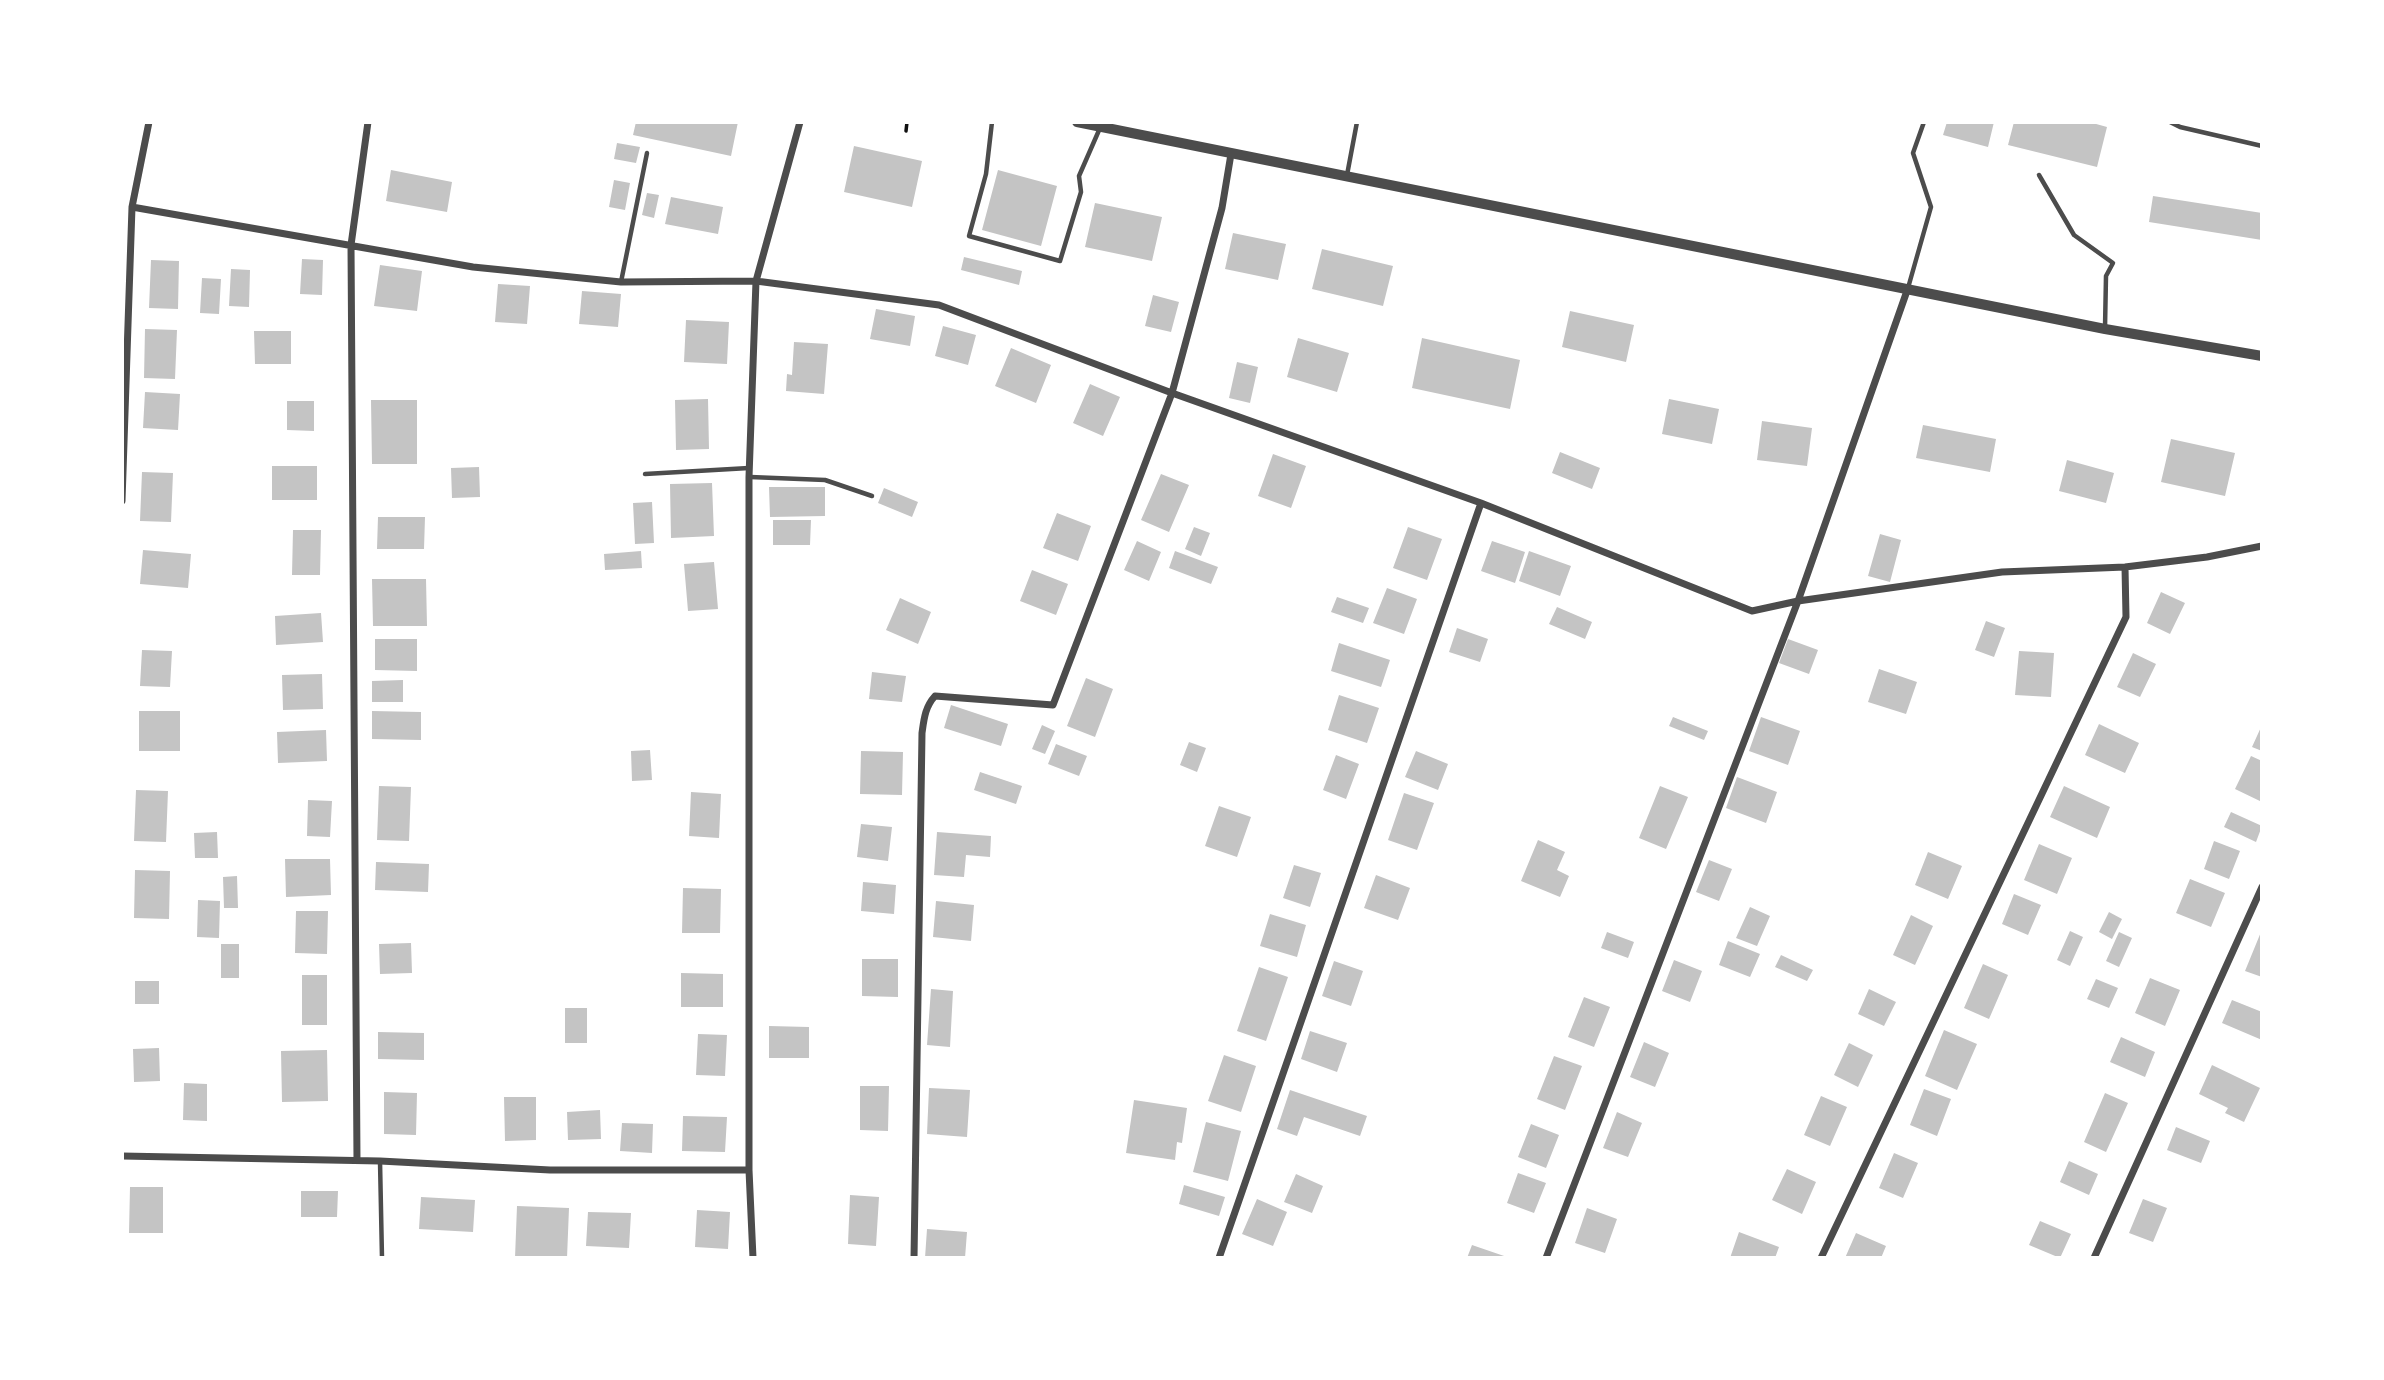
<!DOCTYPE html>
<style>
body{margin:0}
#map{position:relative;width:2384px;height:1380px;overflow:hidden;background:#fff;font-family:Lato,sans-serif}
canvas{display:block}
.frame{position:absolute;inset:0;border:124px solid #fff;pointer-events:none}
</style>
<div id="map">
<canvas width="2384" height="1380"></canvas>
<div class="frame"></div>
</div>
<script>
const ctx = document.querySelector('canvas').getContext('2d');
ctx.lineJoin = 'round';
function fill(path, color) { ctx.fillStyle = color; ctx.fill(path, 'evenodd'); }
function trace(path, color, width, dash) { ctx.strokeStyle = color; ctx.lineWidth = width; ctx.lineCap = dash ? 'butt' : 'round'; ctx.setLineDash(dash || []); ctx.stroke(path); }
const building = new Path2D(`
 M636,122H738L731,156L633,135Z
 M1947,122H1994L1988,147L1943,135Z
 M2014,122H2089L2107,127L2097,167L2008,145Z
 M617,143L640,147L636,163L614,159Z
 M854,146L922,161L912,207L844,192Z
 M391,170L452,182L447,212L386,201Z
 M998,170L1057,186L1041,246L982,230Z
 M614,180L630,183L625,210L609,207Z
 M647,193L659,195L654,218L642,215Z
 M2153,196L2262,213V240L2149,222Z
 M671,197L723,207L718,234L665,224Z
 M1095,203L1162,217L1152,261L1085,247Z
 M1233,233L1286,244L1278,280L1225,269Z
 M1322,249L1393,266L1383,306L1312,289Z
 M964,257L1022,271L1019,285L961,270Z
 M302,259L323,260L322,295L300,294Z
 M151,260L179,261L178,309L149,308Z
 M380,265L422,271L417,311L374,306Z
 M231,269L250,270L249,307L229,306Z
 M202,278L221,279L219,314L200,313Z
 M498,284L530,286L527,324L495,322Z
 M582,291L621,294L618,327L579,324Z
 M1153,295L1179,302L1171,332L1145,326Z
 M876,309L915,316L910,346L870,339Z
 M1570,311L1634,325L1626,362L1562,347Z
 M686,320L729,322L727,364L684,362Z
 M943,326L976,335L968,365L935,356Z
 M145,329L177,330L175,379L144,378Z
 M254,331H291V364H255Z
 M1298,338L1349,353L1337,392L1287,377Z
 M1422,338L1520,360L1510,409L1412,388Z
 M794,342L828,344L824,394L786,391L787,374L792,375Z
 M1011,348L1051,365L1036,403L995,386Z
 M1237,362L1258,367L1250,403L1229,398Z
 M1090,384L1120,397L1103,436L1073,423Z
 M145,392L180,394L178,430L143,428Z
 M708,399L709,449L676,450L675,400Z
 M1669,399L1719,409L1712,444L1662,434Z
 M371,400H417V464H372Z
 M287,401H314V431L287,430Z
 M1762,421L1812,428L1807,466L1757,460Z
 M1923,425L1996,439L1990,472L1916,458Z
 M2171,439L2235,453L2225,496L2161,482Z
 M1560,452L1600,468L1592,489L1552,473Z
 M1273,454L1306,466L1291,508L1258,496Z
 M2067,460L2114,473L2106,503L2059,491Z
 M272,466H317V500H272Z
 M479,467L480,497L452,498L451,468Z
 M142,472L173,473L171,522L140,521Z
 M1161,474L1189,485L1169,532L1141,520Z
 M712,483L714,536L671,538L670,484Z
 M769,487H825V516L770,517Z
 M884,488L918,502L912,517L878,503Z
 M652,502L654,543L635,544L633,503Z
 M1057,513L1091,526L1078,561L1043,548Z
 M378,517H425L424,549H377Z
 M773,520H811L810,545H773Z
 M1194,527L1210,533L1201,556L1185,549Z
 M1408,527L1442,539L1427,580L1393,568Z
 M293,530H321L320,575H292Z
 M1880,534L1901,540L1890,582L1868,576Z
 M1137,541L1161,552L1149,581L1124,570Z
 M1492,541L1525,552L1515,583L1481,571Z
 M143,550L191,554L188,588L140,584Z
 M641,551L642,568L605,570L604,554Z
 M1175,551L1218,567L1211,584L1169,568Z
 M1529,551L1571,566L1560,596L1519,581Z
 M714,562L718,609L688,611L684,564Z
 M1032,570L1068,584L1056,615L1020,601Z
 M372,579H426L427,626H373Z
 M1387,588L1417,599L1404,634L1373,623Z
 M2161,592L2185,603L2170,634L2147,623Z
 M1337,597L1369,608L1363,623L1331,612Z
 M900,598L931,612L918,644L886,630Z
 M1557,607L1592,622L1585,639L1549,624Z
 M321,613L323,642L276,645L275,616Z
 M1986,621L2005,628L1994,657L1975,650Z
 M1457,628L1488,639L1480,662L1449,652Z
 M375,639H417V671L375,670Z
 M1788,639L1818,650L1809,674L1779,663Z
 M1339,643L1390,660L1381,687L1331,671Z
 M142,650L172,651L170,687L140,686Z
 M2019,651L2054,653L2051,697L2015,695Z
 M2133,653L2156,664L2140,697L2117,687Z
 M1879,669L1917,682L1906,714L1868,702Z
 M872,672L906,676L902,702L869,699Z
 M322,674L323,709L283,710L282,675Z
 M1086,678L1113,689L1095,737L1067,726Z
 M403,680V702H372V681Z
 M1339,695L1379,708L1367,743L1328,730Z
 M951,705L1008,724L1001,746L944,728Z
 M139,711H180V751H139Z
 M372,711L421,712V740L372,739Z
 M1673,717L1708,731L1704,740L1669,726Z
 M1761,717L1800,731L1788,765L1749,751Z
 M2099,724L2139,743L2125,773L2085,755Z
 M1042,725L1055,731L1045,754L1032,749Z
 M2262,725V751L2252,747Z
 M326,730L327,761L278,763L277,732Z
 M1189,742L1206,748L1197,772L1180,765Z
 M1056,744L1087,756L1079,776L1048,764Z
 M650,750L652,780L632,781L631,751Z
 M861,751L903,752L902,795L860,794Z
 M1416,751L1448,764L1438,790L1405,777Z
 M1336,755L1359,764L1346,799L1323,790Z
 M2251,756L2262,761V802L2235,789Z
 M980,772L1022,786L1016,804L974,790Z
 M1737,777L1777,792L1766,823L1726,808Z
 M379,786L411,787L409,841L377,840Z
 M1660,786L1688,797L1666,849L1639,838Z
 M2064,786L2110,807L2097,838L2050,817Z
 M136,790L168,791L166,842L134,841Z
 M691,792L721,794L719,838L689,836Z
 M1404,793L1434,803L1417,850L1388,840Z
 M308,800L332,801L330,837L307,836Z
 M1219,806L1251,817L1237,857L1205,846Z
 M2231,812L2262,826L2256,842L2224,827Z
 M861,824L892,827L888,861L857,857Z
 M217,832L218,858H195L194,833Z
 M937,832L991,836L990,857L966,855L964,877L934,875Z
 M1538,840L1565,852L1557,870L1569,876L1560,897L1521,881Z
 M2214,841L2240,851L2229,879L2204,869Z
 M2039,844L2072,858L2057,894L2024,880Z
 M1928,852L1962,866L1948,899L1915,885Z
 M285,859H330L331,895L286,897Z
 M1709,860L1732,869L1719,901L1696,892Z
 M376,862L429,864L428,892L375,890Z
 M1294,865L1321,873L1310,907L1283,898Z
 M135,870L170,871L169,919L134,918Z
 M1376,875L1410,888L1398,920L1364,908Z
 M237,876L238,908H224L223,877Z
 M2190,879L2225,893L2211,927L2176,913Z
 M863,882L896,885L894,914L861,911Z
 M683,888L721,889L720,933H682Z
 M2014,894L2041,905L2028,935L2002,924Z
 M198,900L220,901L219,938L197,937Z
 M936,901L974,905L971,941L933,937Z
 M1750,907L1770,916L1757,946L1736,938Z
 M296,911H328L327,954L295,953Z
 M2109,912L2122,919L2112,939L2099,932Z
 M1270,914L1306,925L1297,957L1260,946Z
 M1911,915L1933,926L1915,965L1893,955Z
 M2070,931L2083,937L2070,966L2057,960Z
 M1607,932L1634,942L1628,958L1601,948Z
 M2119,932L2132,938L2119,967L2106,961Z
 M2261,932H2262V977L2245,971Z
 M1728,941L1760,954L1750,977L1719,965Z
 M411,943L412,973L380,974L379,944Z
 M221,944H239V978H221Z
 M1781,955L1813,970L1807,981L1775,967Z
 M862,959H898V997L862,996Z
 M1674,960L1702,971L1690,1002L1662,991Z
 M1334,961L1363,971L1351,1006L1322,996Z
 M1983,964L2008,975L1989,1019L1964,1008Z
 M1259,967L1288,977L1266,1041L1237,1031Z
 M681,973L723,974V1007H681Z
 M302,975H327V1025H302Z
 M2150,978L2180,990L2165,1026L2135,1013Z
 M2096,979L2118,988L2109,1008L2087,999Z
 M135,981H159V1004H135Z
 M931,989L953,991L950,1047L927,1045Z
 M1869,989L1896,1002L1884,1026L1858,1014Z
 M1584,997L1610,1007L1594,1047L1568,1037Z
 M2232,1000L2262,1012V1040L2222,1023Z
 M565,1008H587V1043H565Z
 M769,1026L809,1027V1058H769Z
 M1944,1030L1977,1044L1957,1090L1925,1076Z
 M1310,1031L1347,1043L1337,1072L1301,1059Z
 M378,1032L424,1033V1060L378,1059Z
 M698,1034L727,1035L725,1076L696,1075Z
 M2121,1037L2155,1052L2145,1077L2110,1062Z
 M1644,1042L1669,1053L1655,1087L1630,1077Z
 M1849,1043L1873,1055L1858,1087L1834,1075Z
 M159,1048L160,1081L134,1082L133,1049Z
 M327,1050L328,1101L282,1102L281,1051Z
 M1224,1055L1256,1066L1241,1112L1208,1101Z
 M1554,1056L1582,1066L1565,1110L1537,1099Z
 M2212,1065L2260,1088L2244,1122L2225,1113L2228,1108L2199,1094Z
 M184,1083L207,1084V1121L183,1120Z
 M860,1086H889L888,1131L860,1130Z
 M929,1088L970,1090L967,1137L927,1134Z
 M1924,1089L1951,1099L1937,1136L1910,1125Z
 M1290,1090L1367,1116L1360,1136L1304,1117L1297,1136L1277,1129Z
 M384,1092L417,1093L416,1135L384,1134Z
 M2105,1093L2128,1103L2106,1152L2084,1142Z
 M1821,1096L1847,1107L1830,1146L1804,1135Z
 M504,1097H536V1140L505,1141Z
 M1134,1100L1187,1108L1182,1143L1177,1142L1175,1160L1126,1153Z
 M600,1110L601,1139L568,1140L567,1112Z
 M1617,1112L1642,1123L1628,1157L1603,1148Z
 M683,1116L727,1117L725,1152L682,1151Z
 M1206,1122L1241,1131L1228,1181L1193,1172Z
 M622,1123L653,1124L652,1153L620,1151Z
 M1531,1124L1559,1135L1546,1168L1518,1157Z
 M2176,1127L2210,1141L2201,1163L2167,1150Z
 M1894,1153L1918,1163L1903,1198L1879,1188Z
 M2069,1161L2098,1174L2089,1195L2060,1182Z
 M1787,1169L1816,1182L1802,1214L1772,1200Z
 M1518,1173L1546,1183L1534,1213L1507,1203Z
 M1296,1174L1323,1186L1312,1213L1284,1202Z
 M1184,1185L1225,1197L1219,1216L1179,1204Z
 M130,1187H163V1233H129Z
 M301,1191H338L337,1217H301Z
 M850,1195L879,1197L876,1246L848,1244Z
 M421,1197L475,1200L473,1232L419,1229Z
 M1257,1199L1287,1212L1273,1246L1242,1234Z
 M2143,1199L2167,1208L2153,1242L2129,1233Z
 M517,1206L569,1208L567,1258H515Z
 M1587,1208L1617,1219L1605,1253L1575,1243Z
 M697,1210L730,1212L728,1249L695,1247Z
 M588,1212L631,1213L629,1248L586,1246Z
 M2040,1221L2071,1234L2060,1258L2029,1245Z
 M927,1229L967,1232L965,1258H925Z
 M1739,1232L1779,1247L1775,1258H1730Z
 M1856,1233L1886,1246L1881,1258H1845Z
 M1472,1245L1507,1257V1258H1467Z`);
const path = new Path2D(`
 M906,131L907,122`);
const service = new Path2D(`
 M992,122L986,174L969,236L1060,261L1081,192L1079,176L1100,128
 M2170,122L2180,127L2262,146
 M1347,175L1357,122
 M2039,175L2074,235L2113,263L2106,276L2105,328
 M621,282L647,153
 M1908,288L1931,207L1913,153L1924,122
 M645,474L749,468
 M750,477L825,480L872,496
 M380,1161L382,1258`);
const minor = new Path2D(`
 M132,207L473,267L621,282L756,281L939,305L1172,393L1481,503L1752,611L1798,601L2002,572L2125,567L2207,557L2262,546
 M122,501L132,207L149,122
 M122,1156L380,1161L550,1170H749
 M357,1160L351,245L368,122
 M753,1258L749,1170V477L756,281L800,122
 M914,1258L922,733C924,719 925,707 935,696L1053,705L1172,393L1222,208L1231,154
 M1219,1258L1481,503
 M1546,1258L1798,601L1908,288
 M1821,1258L2126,617L2125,567
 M2094,1258L2262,887`);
const tertiary = new Path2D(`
 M1077,122L2105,329L2262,356`);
fill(building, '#c4c4c4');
trace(path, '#111', 3.5);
trace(service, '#4c4c4c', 4.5);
trace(minor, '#4c4c4c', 7);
trace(tertiary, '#4c4c4c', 10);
</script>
